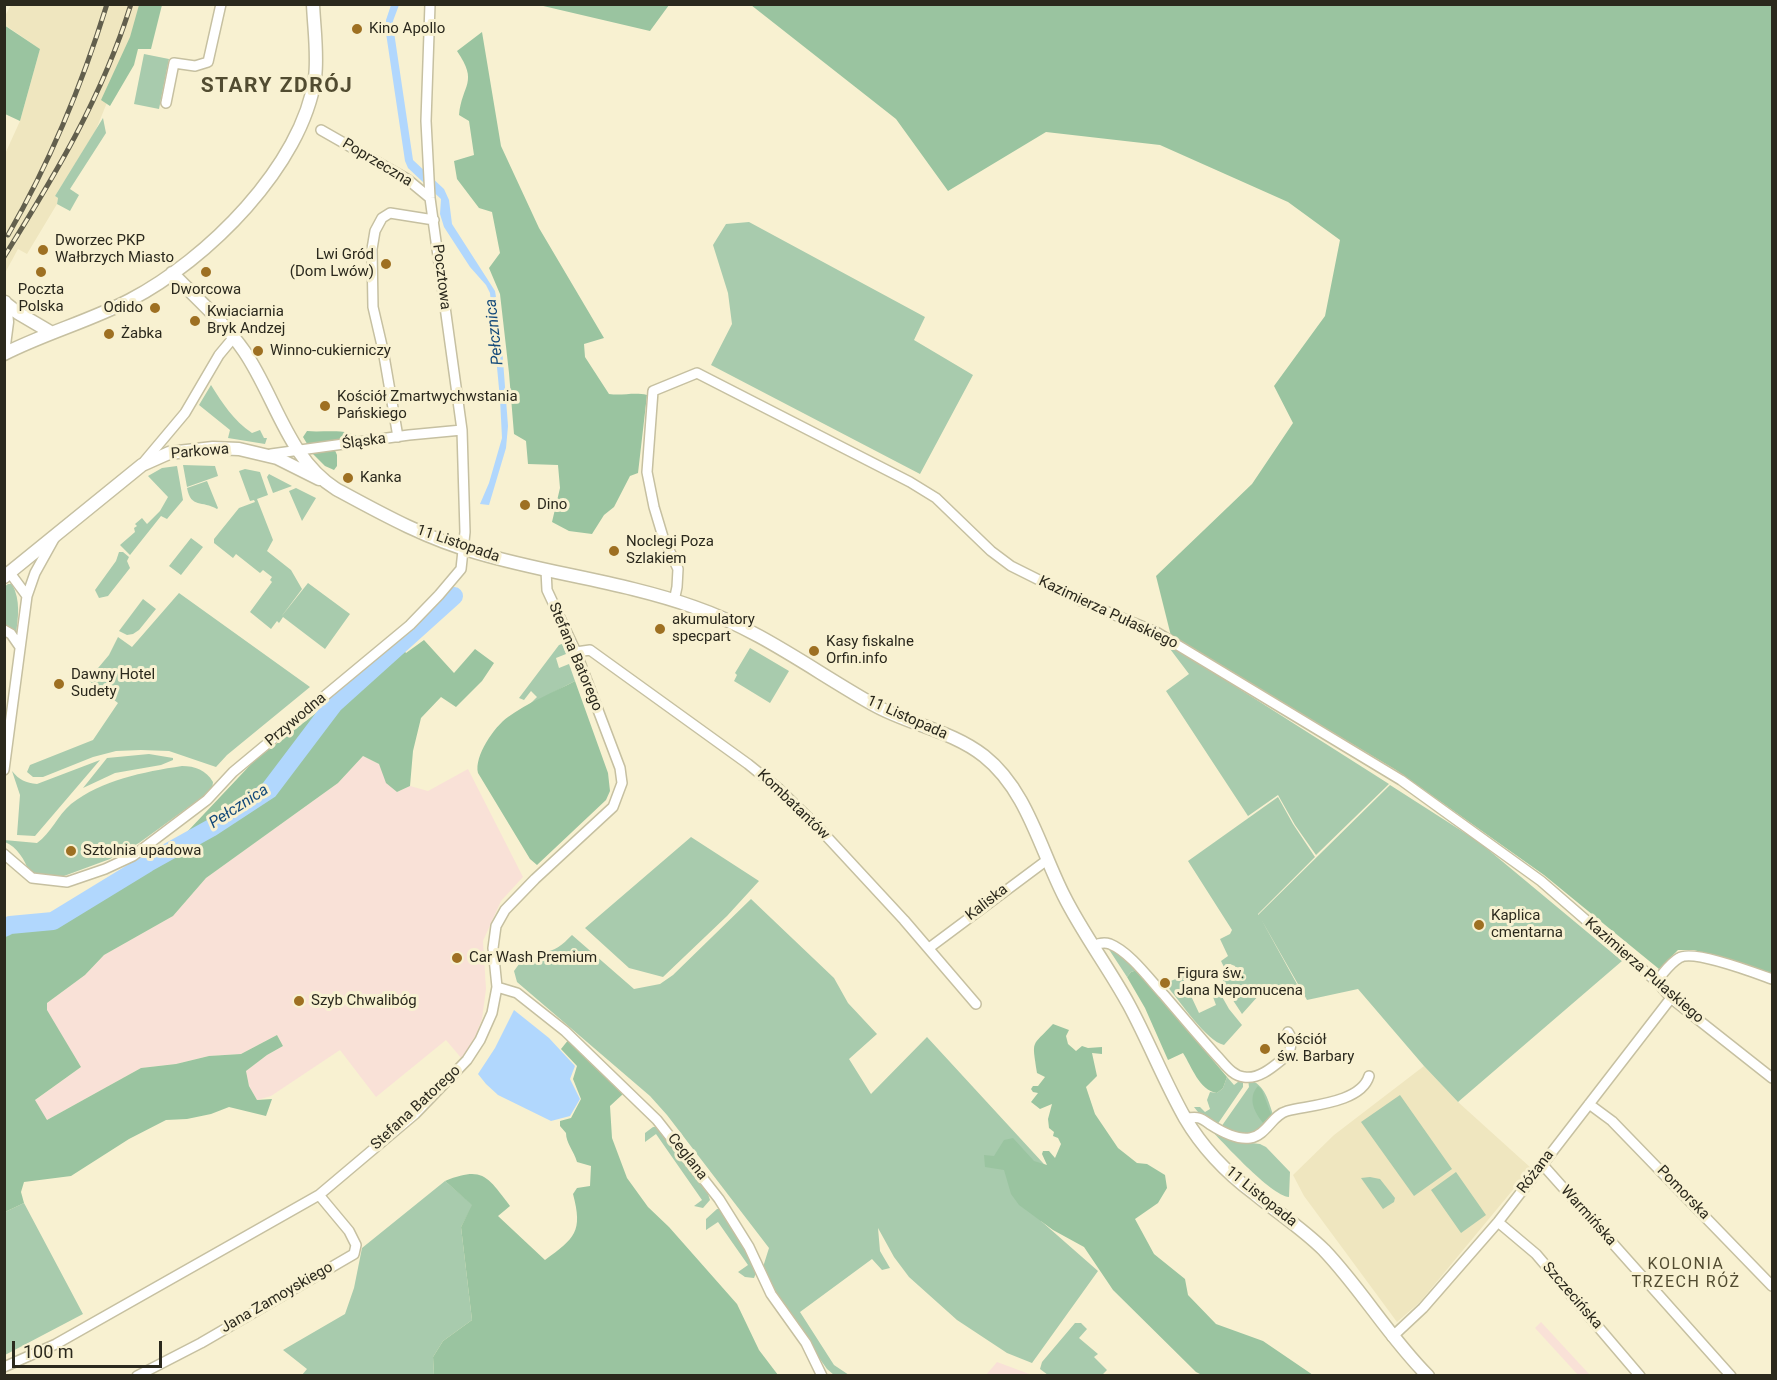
<!DOCTYPE html>
<meta charset="utf-8">
<style>
body{margin:0}
#map{position:relative;width:1777px;height:1380px;overflow:hidden;background:#f8f1d1;font-family:Roboto,sans-serif}
canvas{display:block}
.frame{position:absolute;inset:0;border:6px solid #2b291d;pointer-events:none}
.scale{position:absolute;left:12px;top:1341px;width:150px;height:27px;box-sizing:border-box;border:3px solid #2b291d;border-top:0;padding-left:8px;font-size:18px;line-height:21px;white-space:nowrap;color:#2b291d;-webkit-text-stroke:4px #f8f1d1;paint-order:stroke}
</style>
<div id="map">
<canvas width="1777" height="1380"></canvas>
<div class="frame"></div>
<div class="scale">100 m</div>
</div>
<script>
const ctx = document.querySelector('canvas').getContext('2d');
ctx.lineJoin = 'round';
function fill(path, color) { ctx.fillStyle = color; ctx.fill(path, 'evenodd'); }
function trace(path, color, width, dash) { ctx.strokeStyle = color; ctx.lineWidth = width; ctx.lineCap = dash ? 'butt' : 'round'; ctx.setLineDash(dash || []); ctx.stroke(path); }
function write(font, color, halo, rows, align = 'center') {
  ctx.font = font + ' Roboto,sans-serif'; ctx.lineWidth = 6; ctx.setLineDash([]); ctx.textBaseline = 'middle'; ctx.strokeStyle = halo; ctx.fillStyle = color; for (const [text, x, y, turn = 0] of rows) {
    ctx.save(); ctx.translate(x, y); ctx.rotate((+turn || 0) * Math.PI / 180); ctx.textAlign = isNaN(turn) ? turn : align; if (halo) ctx.strokeText(text, 0, 0); ctx.fillText(text, 0, 0); ctx.restore();
  }
}
const built = new Path2D(`
 M11,5H143L139,24L95,132L55,196L58,198L57,204L27,254L18,249L5,273V154L20,121L40,49L5,25V16Z
 M1424,1066L1458,1102L1531,1168L1420,1302L1397,1322L1304,1196L1293,1175L1334,1135Z`);
const industrial = new Path2D(`
 M363,756L379,764L397,792L410,786L428,791L468,769L523,877L501,901L483,941L486,989L482,1019L474,1040L462,1059L446,1040L376,1097L340,1050L271,1096L257,1100L249,1086L246,1071L267,1055L283,1046L277,1035L241,1054L209,1056L176,1064L141,1068L47,1120L34,1101L81,1067L46,1010L47,1003L85,975L104,955L173,916L206,878L338,783Z
 M1541,1322L1590,1375H1578L1535,1328Z
 M997,1362L1032,1375H986Z`);
const green = new Path2D(`
 M144,54L169,59L159,109L134,104Z
 M103,118L106,133L70,189L79,195L70,211L57,204L58,198L55,196Z
 M749,222L925,317L914,340L973,375L920,474L711,365L732,324L728,293L713,245L726,224Z
 M211,385C223,404 233,420 252,433L260,430L264,438H267L265,444L228,438L230,430L199,405Z
 M183,465L215,466L218,476L187,487Z
 M177,466L183,500L167,519L161,516L130,555L120,545L135,532L134,528L137,526L135,524L142,518L147,524L160,511L168,497L148,476L162,468Z
 M245,469L260,472L268,495L257,499L273,540L267,551L291,570L302,589L281,617L308,583L350,614L325,649L283,617L279,623L277,621L271,629L250,612L272,582L270,580L272,577L263,570L260,573L236,554L233,558L214,543V539L239,508L255,502L254,500L250,501L239,471Z
 M269,474L292,486L273,493L267,477Z
 M207,481L218,508L217,509C202,500 191,509 187,488Z
 M296,488L316,498L302,521L289,491Z
 M191,538L203,547L181,575L169,566Z
 M119,552H123L129,557L127,561L130,568L108,596L99,598L95,590L116,561Z
 M8,584H12C21,601 18,617 16,635L5,624L4,587Z
 M179,593L310,687L227,755L216,767L169,751L141,750L116,751L93,757L43,777H33L27,772L30,765L93,740L118,703L88,680L109,655L118,637L132,647Z
 M143,599L156,609L139,630L133,634L127,635L119,631Z
 M1164,641L1389,784L1316,855L1295,825L1278,795L1248,816L1166,691L1189,674Z
 M562,644L566,654L556,658L559,668L569,664L575,681L529,705L537,697L531,691L524,700L519,698L559,645Z
 M750,648L789,671L770,703L734,681L737,675L735,673Z
 M149,754L173,758V760L161,765L115,773L83,788L107,758Z
 M100,760L35,836L17,835L20,795L12,771C19,780 26,783 37,784Z
 M182,766C195,766 206,770 213,782L212,790L139,843L110,859L64,876L50,878L29,872C25,860 17,847 5,842L4,840L37,843C51,833 58,815 71,804C102,780 143,772 182,766Z
 M1390,785L1479,842L1622,961L1458,1102L1424,1066L1358,989L1307,1000L1261,919L1298,986L1285,989L1276,993L1268,985L1242,1014L1223,985V979L1238,974L1235,966L1230,964L1224,967L1221,961L1228,956L1220,939L1230,934L1232,930L1188,861L1278,797L1293,824L1315,857L1258,914V915Z
 M691,837L759,881L727,916L663,977L629,968L585,928Z
 M751,899L834,978L848,1003L877,1034L849,1059L871,1094L927,1037L1066,1188L1041,1221L1098,1271L1032,1363L1007,1353L957,1320L909,1277L894,1257L878,1228L880,1251L890,1268L882,1270L872,1259L800,1312L834,1365L849,1375H834L827,1369L817,1355L772,1286L763,1267L769,1248L667,1115L650,1096L517,982L514,971L527,953L536,958L541,952C555,952 562,945 572,935L634,989L660,984L673,975Z
 M1108,948L1115,950L1137,970L1131,972L1127,977Z
 M1186,975L1188,977L1183,979L1199,1013L1216,1005L1213,997L1220,993L1229,1009L1242,1025L1224,1045C1206,1041 1179,1000 1167,986L1168,982Z
 M1227,1077L1234,1085L1243,1078V1087L1217,1125L1198,1112L1194,1107H1200L1205,1112L1210,1109L1207,1100L1210,1092L1217,1093L1223,1088Z
 M1248,1079C1266,1085 1268,1101 1274,1117L1253,1135L1237,1134L1221,1127L1249,1087Z
 M1400,1095L1452,1169L1414,1196L1361,1122Z
 M1207,1126L1235,1141L1260,1144L1266,1147L1290,1172L1289,1197C1271,1196 1221,1140 1207,1126Z
 M653,1127H657L708,1194L710,1200L703,1208L694,1206L702,1200L656,1134L645,1142V1133Z
 M1456,1172L1486,1215L1461,1233L1431,1190Z
 M1370,1177L1380,1179L1395,1198L1394,1202L1383,1209L1361,1178Z
 M445,1181L473,1205L461,1227L472,1320L443,1341L433,1357L434,1375H302L307,1369L283,1350L345,1314L354,1288L362,1248Z
 M24,1203L83,1314L5,1355V1212Z
 M717,1209H721L752,1263L756,1273L754,1278L745,1277L738,1272L748,1265L718,1222L706,1230V1219Z
 M1075,1323H1081L1087,1329L1079,1338L1098,1354L1094,1357L1107,1370L1102,1375H1048L1040,1369L1042,1362Z`);
const forest = new Path2D(`
 M139,5H162L151,49H138L134,65L110,106L101,100L130,37Z
 M539,5H669L650,31Z
 M751,5H1772V973L1694,950H1678L1659,969L1544,875L1396,770L1171,636L1156,576L1252,484L1293,423L1274,386L1325,316L1340,240L1288,202L1160,145L1046,132L948,191L896,119Z
 M4,25L40,49L20,121L5,114Z
 M482,32L501,146L539,228L604,338L584,344L585,357L609,394C622,396 634,392 647,395L638,473L630,476L614,507L604,515L592,534L569,531L552,522L560,488L558,465L528,464L526,441L514,434L509,373L500,294L489,268L500,253L492,212L479,208L457,179L454,161L474,155L469,121L459,115C462,84 479,83 457,51Z
 M307,431C323,433 350,427 360,439L309,447L303,437Z
 M334,448L337,455V466L334,470L325,466L312,453L313,451Z
 M424,640L454,673L475,649L494,663L482,681L456,707L441,697L421,718L413,751L410,786L397,792L386,783L379,764L363,756L338,783L206,878L173,916L104,955L85,975L47,1003V1010L81,1067L35,1100L47,1120L141,1068L176,1064L209,1056L241,1054L277,1035L283,1046L267,1055L246,1071L249,1086L257,1100L272,1099L266,1116L229,1107L211,1114L187,1119L166,1120L129,1139L71,1176L24,1182L21,1192L24,1203L5,1212V922L21,919L47,921L71,913L187,832L254,761L355,683L399,644L406,653Z
 M575,681L608,773L610,791L606,800L537,865L530,859L478,773C474,756 494,727 508,717C527,703 554,692 575,681Z
 M1137,970L1227,1077L1223,1088L1217,1093C1199,1090 1192,1067 1183,1053L1168,1060L1145,1008L1127,977L1131,972Z
 M1053,1024L1069,1030L1066,1036L1068,1044L1076,1051L1082,1046L1088,1048L1102,1047V1054L1092,1053L1097,1076L1086,1087L1095,1114L1118,1148L1137,1163L1147,1164L1165,1175L1167,1188L1158,1203L1135,1219L1154,1254L1185,1279L1188,1295L1216,1324L1263,1341L1313,1375L1204,1376L1196,1372L1113,1290L1084,1247L1053,1230L1019,1205L1011,1194L1004,1170L985,1167L984,1155L994,1156L1004,1140L1013,1138L1034,1161L1047,1165L1042,1154L1043,1151H1049L1055,1158L1061,1144L1058,1138L1053,1136L1054,1132L1049,1128L1048,1119L1052,1104L1040,1109L1031,1102L1038,1093L1033,1092L1031,1089L1033,1086H1038L1045,1077L1037,1073C1032,1038 1031,1048 1053,1024Z
 M569,1039L623,1094L610,1106L612,1138L627,1178L648,1207L669,1227L737,1304L759,1350L778,1375H434L433,1357L443,1341L472,1320L461,1227L472,1205L445,1181C483,1166 487,1176 510,1206L498,1216L545,1260C575,1238 583,1232 573,1194L577,1188L590,1186L591,1166L577,1162C574,1151 566,1143 566,1133L560,1126V1121L571,1118L581,1099L573,1079L577,1066L561,1049Z
 M1258,1086L1262,1090L1272,1117L1265,1125C1254,1113 1247,1098 1258,1086Z`);
const water = new Path2D(`
 M391,5H399L393,21L394,32L413,160L444,189L449,200L452,224L495,291L500,321L508,426L506,448L489,505L480,504L489,483L502,438L500,399L490,293L486,285L470,267L444,227L440,214L441,199L408,168L405,161L386,33V20Z
 M514,1010L549,1038L575,1066L570,1079L580,1099L570,1116L551,1121L498,1095L486,1084L478,1074L495,1048Z`);
const river = new Path2D(`
 M4,928L10,925L53,921L148,863L211,828L269,790L334,704L454,596`);
const minor = new Path2D(`
 M166,103L174,63L195,66L208,62L221,4
 M321,130L407,179L430,198
 M398,437L383,350L373,307L372,249L375,231L382,218L390,213L434,220
 M271,454L409,435L462,430
 M143,463L185,413L219,355L234,337
 M10,573L27,596
 M674,601L677,587L678,569L663,537L654,507L647,472L653,391L697,373L910,482L936,498L991,551L1011,566L1081,601L1156,632L1401,780L1541,881L1656,981L1672,999L1772,1078
 M4,630L11,634L20,647
 M576,652L590,650L748,764L779,789L816,825L904,920L976,1004
 M4,770L27,596L35,573L55,537
 M4,854L32,878L67,882L105,869L133,856L207,800L233,772L410,625L439,595L461,569L465,532L462,430L430,198L426,121L430,4
 M1093,946C1099,943 1104,942 1110,944C1130,952 1150,980 1164,995C1181,1015 1198,1035 1216,1055C1224,1063 1232,1076 1244,1077C1261,1080 1277,1063 1289,1054L1292,1039L1288,1032
 M929,948L1047,860
 M1656,981C1663,974 1670,963 1679,958C1693,949 1755,973 1772,979
 M497,987L517,993L565,1031L657,1120L719,1199L749,1247L771,1294L806,1343L822,1376
 M1589,1104L1612,1121L1772,1286
 M1185,1118C1190,1118 1195,1117 1199,1118C1203,1119 1208,1123 1211,1125C1222,1132 1237,1140 1250,1138C1267,1135 1272,1115 1287,1111C1310,1105 1361,1103 1369,1076
 M1542,1164L1731,1376
 M1498,1222L1536,1254L1640,1376
 M1392,1337L1423,1308L1498,1222L1671,998
 M4,1367L56,1344L319,1195L415,1114L467,1060L480,1040L492,1013L497,987L493,948L496,926L505,910L535,879L613,807L622,783L620,768L576,652L547,590L546,570
 M137,1376L201,1343L354,1254L356,1245L349,1231L319,1195`);
const secondary = new Path2D(`
 M172,273C196,298 224,322 244,351C275,396 288,459 336,489C382,514 427,539 478,553C549,574 624,582 694,607C761,630 815,672 876,706C911,725 952,731 984,756C1027,790 1040,849 1064,896C1083,934 1109,968 1129,1005C1149,1042 1164,1081 1185,1118C1202,1147 1228,1174 1255,1194C1278,1213 1303,1229 1324,1250C1362,1290 1389,1337 1428,1376
 M4,302L18,313L52,333
 M4,345L7,322L5,302
 M4,354C45,333 90,321 130,300C207,260 302,166 315,78C318,54 314,28 313,4
 M4,577L142,465L169,453L213,448L239,449L277,458L319,479`);
const rail = new Path2D(`
 M8,235C50,162 82,85 107,4
 M4,257C55,175 102,98 131,4`);
const markers = [
 [357,29,6,"#9e7022"],
 [43,250,6,"#9e7022"],
 [386,264,6,"#9e7022"],
 [41,272,6,"#9e7022"],
 [206,272,6,"#9e7022"],
 [155,308,6,"#9e7022"],
 [195,321,6,"#9e7022"],
 [109,334,6,"#9e7022"],
 [258,351,6,"#9e7022"],
 [325,406,6,"#9e7022"],
 [348,478,6,"#9e7022"],
 [525,505,6,"#9e7022"],
 [614,551,6,"#9e7022"],
 [660,629,6,"#9e7022"],
 [814,651,6,"#9e7022"],
 [59,684,6,"#9e7022"],
 [71,851,6,"#9e7022"],
 [1479,925,6,"#9e7022"],
 [457,958,6,"#9e7022"],
 [1165,983,6,"#9e7022"],
 [299,1001,6,"#9e7022"],
 [1265,1049,6,"#9e7022"]
];
const poiNames = [
 ["Kino Apollo",369,29],
 ["Dworzec PKP",55,241],
 ["Wałbrzych Miasto",55,258],
 ["Lwi Gród",374,255,"right"],
 ["(Dom Lwów)",374,272,"right"],
 ["Poczta",41,290,"center"],
 ["Polska",41,307,"center"],
 ["Dworcowa",206,290,"center"],
 ["Odido",143,308,"right"],
 ["Kwiaciarnia",207,312],
 ["Bryk Andzej",207,329],
 ["Żabka",121,334],
 ["Winno-cukierniczy",270,351],
 ["Kościół Zmartwychwstania",337,397],
 ["Pańskiego",337,414],
 ["Kanka",360,478],
 ["Dino",537,505],
 ["Noclegi Poza",626,542],
 ["Szlakiem",626,559],
 ["akumulatory",672,620],
 ["specpart",672,637],
 ["Kasy fiskalne",826,642],
 ["Orfin.info",826,659],
 ["Dawny Hotel",71,675],
 ["Sudety",71,692],
 ["Sztolnia upadowa",83,851],
 ["Kaplica",1491,916],
 ["cmentarna",1491,933],
 ["Car Wash Premium",469,958],
 ["Figura św.",1177,974],
 ["Jana Nepomucena",1177,991],
 ["Szyb Chwalibóg",311,1001],
 ["Kościół",1277,1040],
 ["św. Barbary",1277,1057]
];
const streetNames = [
 ["Poprzeczna",377,163,31],
 ["Pocztowa",441,277,83],
 ["Śląska",364,442,-8],
 ["Parkowa",200,452,-5],
 ["11 Listopada",458,544,19],
 ["Kazimierza Pułaskiego",1108,613,25],
 ["Stefana Batorego",575,657,67],
 ["11 Listopada",907,718,24],
 ["Przywodna",296,720,-40],
 ["Kombatantów",793,805,44],
 ["Kaliska",987,903,-38],
 ["Kazimierza Pułaskiego",1644,971,41],
 ["Stefana Batorego",416,1108,-43],
 ["Ceglana",687,1157,52],
 ["Różana",1536,1172,-53],
 ["Pomorska",1683,1193,46],
 ["11 Listopada",1261,1197,39],
 ["Warmińska",1588,1216,48],
 ["Szczecińska",1572,1296,49],
 ["Jana Zamoyskiego",277,1298,-30]
];
const waterNames = [
 ["Pełcznica",495,332,-96],
 ["Pełcznica",239,807,-33]
];
const neighbourhoodNames = [
 ["KOLONIA",1686,1265],
 ["TRZECH RÓŻ",1686,1283]
];
const districtNames = [
 ["STARY ZDRÓJ",277,87]
];
fill(built, '#efe6bf');
fill(industrial, '#f9e1d7');
fill(green, '#a8cbad');
fill(forest, '#9ac4a0');
fill(water, '#b1d7fd');
trace(river, '#b1d7fd', 18);
trace(minor, '#c6c0a1', 12);
trace(secondary, '#c6c0a1', 15);
trace(minor, '#fff', 9);
trace(secondary, '#fff', 12);
trace(rail, '#625f4d', 5);
trace(rail, '#f8f1d1', 3, [9]);
for (const [x, y, r, color] of markers) { const dot = new Path2D(); dot.arc(x, y, r, 0, 2 * Math.PI); ctx.fillStyle = color; ctx.fill(dot); trace(dot, '#f8f1d1', 2); }
write('15px', '#2b291d', '#f8f1d1', poiNames, 'left');
write('15px', '#2b291d', '#f8f1d1', streetNames);
write('italic 16px', '#144a7a', '#f8f1d1', waterNames);
ctx.letterSpacing = '1.5px';
write('16px', '#524c31', '#f8f1d1', neighbourhoodNames);
ctx.letterSpacing = '0px';
ctx.letterSpacing = '1.5px';
write('bold 21px', '#524c31', '#f8f1d1', districtNames);
ctx.letterSpacing = '0px';
</script>
